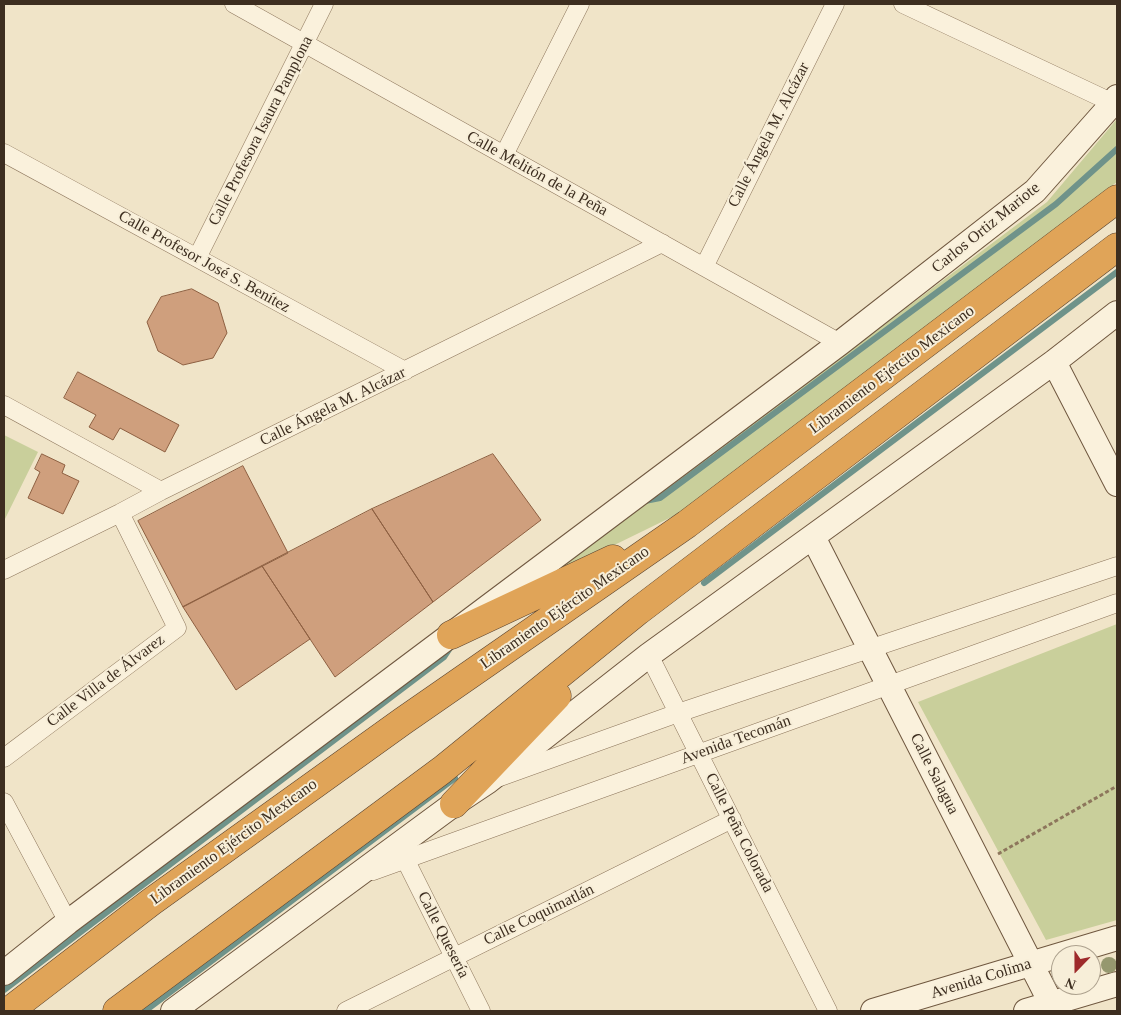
<!DOCTYPE html>
<meta charset="utf-8">
<style>
body{margin:0}
#map{position:relative;width:1121px;height:1015px;overflow:hidden;background:#f0e4c8;font-family:"Times New Roman",serif}
canvas{display:block}
.frame{position:absolute;inset:0;border:5px solid #3d2e20;pointer-events:none}
.north{position:absolute;left:1051px;top:945px;width:50px;height:50px;box-sizing:border-box;background:#f7eed8;border:1px solid #ada18e;border-radius:50%;rotate:202deg;font-size:14px;font-weight:700;line-height:20px;text-align:center;color:#3d2e20}
.north::after{content:'';display:block;margin:auto;width:18px;height:22px;background:#9e2a2b;clip-path:polygon(50% 0,100% 100%,50% 72%,0 100%)}
</style>
<div id="map">
<canvas width="1121" height="1015"></canvas>
<div class="frame"></div>
<div class="north">N</div>
</div>
<script>
const ctx = document.querySelector('canvas').getContext('2d');
ctx.lineJoin = 'round';
function fill(path, color) { ctx.fillStyle = color; ctx.fill(path, 'evenodd'); }
function trace(path, color, width, dash) { ctx.strokeStyle = color; ctx.lineWidth = width; ctx.lineCap = dash ? 'butt' : 'round'; ctx.setLineDash(dash || []); ctx.stroke(path); }
function write(font, color, halo, rows, align = 'center') {
  ctx.font = font + ' "Times New Roman",serif'; ctx.lineWidth = 4; ctx.setLineDash([]); ctx.textBaseline = 'middle'; ctx.strokeStyle = halo; ctx.fillStyle = color; for (const [text, x, y, turn = 0] of rows) {
    ctx.save(); ctx.translate(x, y); ctx.rotate((+turn || 0) * Math.PI / 180); ctx.textAlign = isNaN(turn) ? turn : align; if (halo) ctx.strokeText(text, 0, 0); ctx.fillText(text, 0, 0); ctx.restore();
  }
}
const green = new Path2D(`
 M1117,119V182L688,509L547,578L1047,202Z
 M4,435L38,452L4,521Z
 M1117,624V920L1046,940L918,702Z`);
const stream = new Path2D(`
 M645,501L660,498L1056,204L1117,149
 M704,583L1117,272
 M4,990L444,657L452,645
 M145,1011L455,778`);
const building = new Path2D(`
 M192,289L218,303L227,333L213,358L183,365L158,351L147,322L161,297Z
 M78,372L179,425L165,452L120,428L113,440L89,427L96,415L64,398Z
 M42,454L65,465L62,473L79,481L63,514L28,498L40,472L35,469Z
 M493,454L541,520L433,602L372,509Z
 M243,466L288,553L183,607L138,521Z
 M372,509L433,602L335,677L262,566Z
 M262,566L310,639L236,690L183,607Z`);
const path = new Path2D(`
 M998,854L1117,786`);
const street = new Path2D(`
 M234,4L840,343
 M903,4L1113,103
 M4,153L405,371
 M504,155L580,4
 M197,258L324,4
 M704,267L835,4
 M4,405L161,491
 M4,570L120,513L161,491L662,243
 M649,655L828,1011
 M4,758L177,628L120,513
 M500,777L678,713L1117,566
 M4,802L68,922
 M405,859L481,1011
 M373,871L1117,603
 M346,1011L732,819`);
const secondary = new Path2D(`
 M1054,362L1117,484
 M813,537L1055,1011
 M4,973L68,922L840,343L1035,191L1113,103L1117,97
 M173,1011L454,804L487,782L649,655L1054,362L1117,313
 M873,1011L1117,938
 M1026,1011L1117,984`);
const highway = new Path2D(`
 M451,635L613,559
 M454,804L557,696
 M9,1011L151,902L403,721L687,524L1117,199
 M117,1011L442,770L638,611L1117,247`);
const trees = [
 [1109,965]
];
const streetNames = [
 ["Calle Profesora Isaura Pamplona",261,131,-63],
 ["Calle Ángela M. Alcázar",769,135,-63],
 ["Calle Melitón de la Peña",537,174,29],
 ["Carlos Ortiz Mariote",986,228,-39],
 ["Calle Profesor José S. Benítez",204,262,29],
 ["Libramiento Ejército Mexicano",892,370,-37],
 ["Calle Ángela M. Alcázar",333,407,-26],
 ["Libramiento Ejército Mexicano",565,608,-35],
 ["Calle Villa de Álvarez",106,681,-37],
 ["Avenida Tecomán",736,740,-20],
 ["Calle Salagua",934,774,63],
 ["Calle Peña Colorada",739,833,63],
 ["Libramiento Ejército Mexicano",234,842,-36],
 ["Calle Coquimatlán",539,915,-26],
 ["Calle Quesería",443,935,63],
 ["Avenida Colima",981,979,-17]
];
fill(green, '#c9cf9b');
trace(stream, '#6f938a', 6);
fill(building, '#cf9f7d');
trace(building, '#8d5f41', 1);
trace(street, '#8d765c', 19);
trace(secondary, '#6f573f', 26);
trace(highway, '#5b4430', 29);
trace(path, '#8d765c', 3, [4, 2.5]);
trace(street, '#faf1dc', 18);
trace(secondary, '#faf1dc', 24);
trace(highway, '#e0a458', 28);
ctx.fillStyle = '#96986f';
for (const [x, y] of trees) { ctx.beginPath(); ctx.arc(x, y, 8, 0, 2 * Math.PI); ctx.fill(); }
write('16px', '#3d2e20', '#f7eed8', streetNames);
</script>
